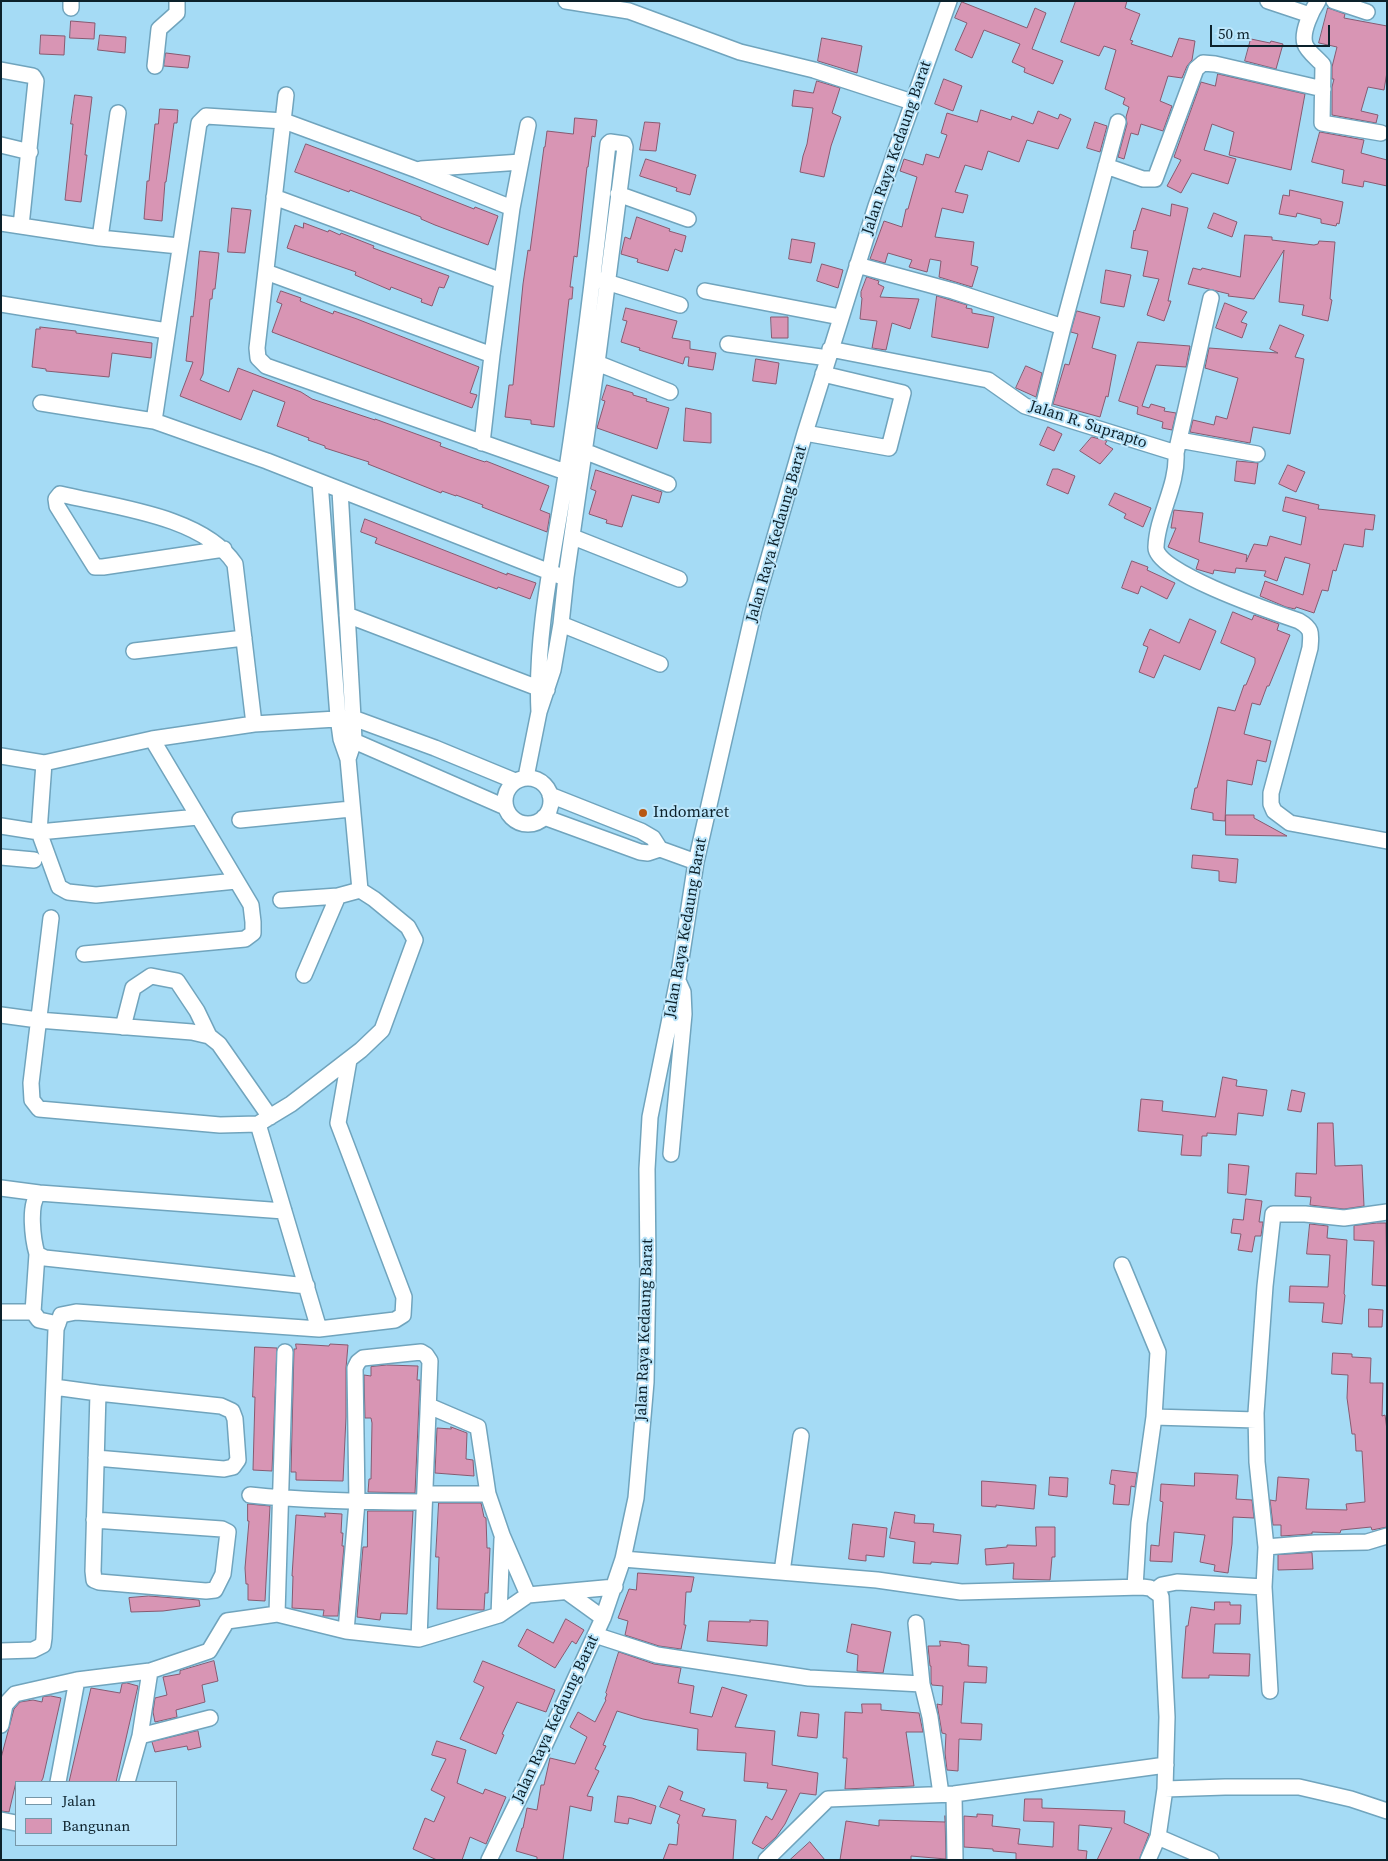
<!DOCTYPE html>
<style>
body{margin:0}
#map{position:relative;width:1388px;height:1861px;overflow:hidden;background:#a5dbf5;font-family:"Source Serif 4",serif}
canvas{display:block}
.frame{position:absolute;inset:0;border:2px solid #0c212b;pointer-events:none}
.legend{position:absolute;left:15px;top:1781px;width:162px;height:65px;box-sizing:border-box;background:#bce6fb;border:1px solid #7697a8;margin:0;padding:6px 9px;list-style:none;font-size:15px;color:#0c212b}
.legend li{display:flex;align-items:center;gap:10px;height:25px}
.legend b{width:25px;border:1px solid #7697a8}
.scale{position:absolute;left:1210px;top:25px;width:120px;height:22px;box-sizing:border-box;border:2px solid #0c212b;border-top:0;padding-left:6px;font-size:15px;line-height:18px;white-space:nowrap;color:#0c212b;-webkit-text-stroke:4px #bce6fb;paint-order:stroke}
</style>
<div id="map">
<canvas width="1388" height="1861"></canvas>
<div class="frame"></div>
<ul class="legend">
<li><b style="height:6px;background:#fff"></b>Jalan</li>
<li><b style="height:14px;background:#d895b4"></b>Bangunan</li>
</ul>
<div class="scale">50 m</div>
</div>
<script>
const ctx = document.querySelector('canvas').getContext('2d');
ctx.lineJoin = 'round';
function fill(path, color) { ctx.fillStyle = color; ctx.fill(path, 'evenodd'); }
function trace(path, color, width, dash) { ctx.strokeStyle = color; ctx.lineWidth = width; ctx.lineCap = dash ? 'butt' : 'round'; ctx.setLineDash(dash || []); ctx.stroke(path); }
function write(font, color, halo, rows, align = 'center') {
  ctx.font = font + ' "Source Serif 4",serif'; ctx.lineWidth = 4; ctx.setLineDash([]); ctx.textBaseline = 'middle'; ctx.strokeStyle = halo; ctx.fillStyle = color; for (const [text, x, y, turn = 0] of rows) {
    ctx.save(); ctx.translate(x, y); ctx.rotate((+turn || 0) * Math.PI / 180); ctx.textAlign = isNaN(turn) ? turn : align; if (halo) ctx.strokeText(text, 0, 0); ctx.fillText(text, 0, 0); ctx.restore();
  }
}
const building = new Path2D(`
 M1076,1H1127L1125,8L1140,14L1130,40L1133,41L1131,44L1172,57L1179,38L1195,41L1192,60L1187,66L1182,78L1168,76L1160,101L1172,106L1163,131L1141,124L1138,135L1131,133L1124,159L1118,157L1127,124L1126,117L1129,107L1123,104L1125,98L1105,89L1116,50L1104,46L1099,56L1061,42Z
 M962,2L1027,28L1035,8L1046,13L1032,49L1063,61L1053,84L1024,72L1025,68L1012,62L1020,44L984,30L972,58L955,50L967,23L955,18Z
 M1328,8L1345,14L1344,18L1387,26V72L1384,90L1368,87L1361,111L1378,115L1376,123L1332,115V87L1334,79H1332V67L1337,47L1319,43Z
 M71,21L95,23L94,39L70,38Z
 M41,35L65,36L64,55L40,54Z
 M100,35L126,37L125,53L98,50Z
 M822,38L862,46L857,73L818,61Z
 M1251,39L1270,43L1271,41L1283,44L1276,69L1245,61Z
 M166,53L190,56L188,68L164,66Z
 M1218,74L1305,94L1291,170L1229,155L1234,132L1212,124L1204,150L1236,159L1228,184L1192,173L1181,193L1167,186L1181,160L1174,157L1201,82L1215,86Z
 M944,79L962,86L953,111L935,104Z
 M817,81L840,88L832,113L841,117L831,146L824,177L800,172L803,156L807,144L813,108L792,106L794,90L813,93Z
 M75,95L92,97L85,155H87L81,202L65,200L73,124H71Z
 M160,109L178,110L177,123H174L166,182H165L162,221L144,219L147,181H149L155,124H158Z
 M981,110L1011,120L1012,116L1033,124L1038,111L1058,119L1060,114L1071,119L1058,149L1027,140L1019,162L988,151L982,170L965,165L955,192L968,195L963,213L942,208L935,237L974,242L971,265L978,267L972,287L939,277L941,261L930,259L927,272L909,267L912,260L888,253L885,263L870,259L884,221L902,227L906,209H908L917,177L900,171L904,159L923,165L926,154L939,158L947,135L941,133L947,113L977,122Z
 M575,118L597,120L595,137L592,136L588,167H587L577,257L574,256L570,287H573L572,299H569L554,427L531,424V420L505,417L509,385H513L523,284L528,250L530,251L544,147H545L547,131L573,134Z
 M645,122L660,123L656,151L640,150Z
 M1095,122L1107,126L1100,152L1087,148Z
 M1320,132L1364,140L1361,153L1387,160V186L1364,181L1363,187L1342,183L1344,170L1312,162Z
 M306,144L378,171L474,209L475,207L498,216L488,245L435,225L421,219V217L350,190L349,192L295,172Z
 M646,159L696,175L690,195L676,191L677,188L640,176Z
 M1290,190L1343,202L1339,224L1337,223L1336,226L1321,223V219L1297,213L1296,217L1279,214L1283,195L1289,196Z
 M1172,204L1188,208L1168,301H1171L1164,321L1147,315L1159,279L1143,276L1148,251L1131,248L1134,230L1135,231L1142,208L1170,216Z
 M232,208L251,210L245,253L228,252Z
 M1214,213L1237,222L1232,237L1208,228Z
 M637,217L670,229L669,231L686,236L682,252L675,249L668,271L637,262L638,259L621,254L625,237L630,239Z
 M304,223L328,232L329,230L340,235L341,233L374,246L373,248L449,276L444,288L439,287L432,306L421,302L422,299L391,287L390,290L355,275L356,272L287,248L295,225L303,228Z
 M1245,235L1272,237V240L1314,245L1318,244L1319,241L1335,242L1330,299L1332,300L1328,321L1302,315L1304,305L1279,302L1284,250L1254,299L1228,296L1229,294L1188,284L1193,268L1201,270L1202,268L1240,277Z
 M792,239L815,243L811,263L789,259Z
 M200,251L219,253L215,289H213L212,299H210L203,374L200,380L229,392L238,368L301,392L312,399L375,420V419L441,443L440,446L473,458L485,462L486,461L549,486L540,510L550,514L547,532L482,507L483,505L456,495V496L442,491L441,493L368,464L369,462L325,448V446L308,440L309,438L277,426L285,402L253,390L241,420L180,396L193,362L186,361L191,316L193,317L195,300Z
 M822,264L843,270L838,288L817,281Z
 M1106,270L1131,275L1124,307L1101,303Z
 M867,277L879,281L878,284L884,287L880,297L919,299L910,329L892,323L886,350L872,348L877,321L860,319L862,298L861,297V292Z
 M281,291L301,298L300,301L333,314L334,311L357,319L479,367L470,393L477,395L472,408L272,332L282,304L277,302Z
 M937,296L967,305L966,308L972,309V313L994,317L988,348L932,337Z
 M1225,303L1247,312L1241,322L1247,324L1242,338L1216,328Z
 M626,308L677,321L672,338L690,341V349L716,353L713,370L688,366L689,357H685L683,364L639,350L640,348L621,342L627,321L623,320Z
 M1077,311L1100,317L1092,348L1116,355L1108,397L1106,396L1100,417L1053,404L1065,364L1069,365L1078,334L1071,332Z
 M771,317H788V338H772Z
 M1280,325L1304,335L1295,357L1304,359L1290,434L1253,427L1250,443L1190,432L1193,420L1214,425L1216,416L1227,419L1238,378L1205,368L1209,348L1278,353L1270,349Z
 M40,327L76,331V333L152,343L151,358L112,353L109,377L46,371V369L32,367L36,329H40Z
 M1138,342L1190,346L1186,367L1156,365L1142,406L1149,408L1151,404L1165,408L1164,411L1176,413L1172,430L1162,428L1163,422L1137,414L1138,407L1119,401Z
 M756,359L779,363L776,384L753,381Z
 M1026,366L1042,373L1036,397L1016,388Z
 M607,385L633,393V395L647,399L646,401L669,408L657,449L597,428L605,401L602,400Z
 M686,408L711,413V443L684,441Z
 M1048,427L1062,434L1054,451L1040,445Z
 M1092,437L1107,441L1105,444L1113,449L1100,464L1080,451Z
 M1237,461L1258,463L1255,484L1235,481Z
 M1288,465L1305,472L1296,492L1279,484Z
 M1053,469H1058L1075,476L1068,494L1047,485Z
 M596,470L662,492L659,503L632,495L622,527L606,523L607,520L589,514L596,491L591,489Z
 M1115,493L1151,508L1143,527L1124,518L1126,514L1109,505Z
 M1286,497L1319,505L1318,509L1375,515L1373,530L1365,529L1363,547L1344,544L1336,571L1333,570L1328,591L1322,590L1314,613L1296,607L1295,609L1286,607L1260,596L1265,581L1303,595L1310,564L1285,557L1277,581L1264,576L1266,571L1236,568L1235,573L1214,570L1213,574L1196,569L1199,560L1168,547L1176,528H1171L1174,510L1203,513L1199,542L1247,555L1246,562L1254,544L1267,546L1270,536L1301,545L1306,517L1283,511Z
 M365,519L507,575V573L536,583L530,599L498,587L497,589L375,543L377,538L361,532Z
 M1132,561L1148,567L1147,570L1175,583L1167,599L1141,586L1138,594L1122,588Z
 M1233,612L1252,620L1254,615L1279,624L1277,630L1290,635L1269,686H1267L1260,705L1252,703L1244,734L1271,741L1266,762L1257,760L1252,785L1227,780L1225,821L1213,820V813L1191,809L1195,788H1197L1218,707L1235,711L1244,685H1246L1255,663V658L1221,643Z
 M1190,619L1216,631L1200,670L1164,655L1154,678L1139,672L1148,647L1143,645L1150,629L1179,643Z
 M1226,815H1254V818L1287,836L1226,835Z
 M1193,855L1238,859L1236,883L1219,881V871L1192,868Z
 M1223,1077L1237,1080L1236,1086L1267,1090L1263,1116L1238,1113L1236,1135L1207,1133V1136H1202L1201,1156L1181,1155L1183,1135L1138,1131L1141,1099L1163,1101L1162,1111L1215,1117Z
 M1292,1090L1305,1093L1301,1112L1288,1110Z
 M1318,1123H1333L1335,1166L1362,1165L1364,1206L1344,1209L1310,1205L1311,1197L1295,1196L1296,1173L1316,1174Z
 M1229,1164L1249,1166L1246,1195L1228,1193Z
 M1246,1199L1262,1201L1259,1222H1263L1261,1236H1255L1252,1252L1238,1250L1241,1234L1231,1233L1233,1219L1243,1220Z
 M1377,1223H1386L1387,1286L1372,1285L1374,1241L1354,1240V1226Z
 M1310,1224L1328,1226L1327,1238L1347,1240L1344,1294L1345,1295L1342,1324L1322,1322L1324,1303L1289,1302L1290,1286L1328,1287L1330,1255L1307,1254Z
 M1369,1309L1383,1310L1382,1327H1369Z
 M296,1344L329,1346L330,1344L348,1345L346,1368V1417L343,1481L296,1480V1472H291L294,1349H296Z
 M255,1347L277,1348L272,1471L253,1470L255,1397H253Z
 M1333,1353L1352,1354V1357L1371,1358L1370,1383H1383L1382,1416L1385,1415L1387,1430V1527L1372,1530L1371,1527L1341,1530L1340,1533L1312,1532V1534L1281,1536V1525H1273L1270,1500L1276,1501L1278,1477L1309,1479L1306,1509L1347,1510L1346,1504L1365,1502L1362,1451H1356L1355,1434H1352L1347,1398L1348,1375L1332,1374Z
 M387,1365L418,1366L417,1380H420L415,1493L368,1492L369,1479H371L372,1423L371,1418H365L364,1375L371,1376V1367Z
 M451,1427L467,1433L466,1459L473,1460L474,1476L435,1473L437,1428L451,1429Z
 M1112,1470L1137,1473L1135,1487L1131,1486L1129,1505L1113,1504L1115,1485L1110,1484Z
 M1195,1473L1238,1475L1236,1499L1252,1500L1254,1518L1233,1517L1232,1544L1228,1573L1214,1571L1215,1565L1200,1562L1205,1535L1174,1532L1172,1562L1150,1561L1151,1545L1159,1546L1163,1502L1160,1501L1161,1484L1194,1486Z
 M1050,1477L1068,1478L1067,1497L1049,1495Z
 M982,1481L1036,1485L1034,1509L996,1505V1507L982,1506Z
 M439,1503H481L484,1517L486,1518L487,1548H490L488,1593H485L484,1610L437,1609L439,1557H436Z
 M248,1504L270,1506L265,1601L248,1600V1584H246L245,1568L249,1521H248Z
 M368,1511H413L407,1614L381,1613L380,1620L357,1617L363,1547H367Z
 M895,1512L915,1515L914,1523L934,1524L933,1532L961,1535L958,1564L931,1562V1564L913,1563L915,1542L890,1538Z
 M325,1513L342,1514L341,1533H343L342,1546H344L338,1616H323L324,1610L292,1608L293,1576H292L296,1515L325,1517Z
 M853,1524L887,1528L884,1557L866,1555V1561L849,1559Z
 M1036,1527H1055V1557H1052L1050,1580L1013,1579L1014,1563L986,1565L985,1549L1007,1547V1545L1036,1546Z
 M1312,1553L1313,1569L1278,1570V1555Z
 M638,1573L694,1577L691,1592H686L684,1625H686L681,1649L659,1646L625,1635L628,1621L618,1618L629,1589L636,1590Z
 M149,1596L199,1600L200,1606L163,1611L131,1612L129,1598Z
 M1215,1602H1230V1605H1241L1240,1624H1215L1213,1653L1250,1654L1249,1676L1209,1675V1678H1182L1186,1626H1188L1191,1607L1214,1610Z
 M566,1619L584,1630L576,1644L572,1641L555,1668L518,1646L527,1629L553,1643Z
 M750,1620L768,1621L767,1646L707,1641L709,1621L750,1622Z
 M852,1624L891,1632L883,1673L857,1671L858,1655L847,1652Z
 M940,1641L961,1643V1644L969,1645L968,1666L987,1667L986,1683L964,1682L961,1723L982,1724L981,1740L959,1739L958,1771L947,1770L945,1753L946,1734L942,1733L937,1704L942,1705L943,1686L932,1685L931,1682V1666H930L928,1646H940Z
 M619,1652L654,1664L681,1668L678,1683L694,1686L690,1713L712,1717L722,1687L747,1695L735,1727L775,1731L772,1765L818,1773L816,1795L800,1793L785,1824L776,1837L763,1849L752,1843L766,1816L772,1820L787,1790L767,1788L768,1783L744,1781L746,1753L697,1750L698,1729L643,1719L617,1711L603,1745L606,1746L595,1769L599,1771L587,1796L593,1797L591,1811L570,1806L563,1860H537V1857L516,1851L522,1828H523L527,1808L537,1810L541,1785H544L550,1758L575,1764L587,1737L570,1727L578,1712L595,1722L606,1700L605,1699L607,1694L606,1693Z
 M214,1661L218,1681L202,1685L205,1702L176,1710L177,1717L155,1722L153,1712L155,1698L167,1695L163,1677L180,1674V1671Z
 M483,1661L555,1690L546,1712L517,1702L502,1734L504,1735L496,1754L460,1739L484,1687L474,1682Z
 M127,1683L138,1686L116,1782H69L91,1688L120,1693L122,1684Z
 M51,1696L61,1698L43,1778L41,1782H16L9,1812L1,1811V1758L14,1709L20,1702L33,1700L42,1702L43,1697Z
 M862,1704H881V1710L919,1713L923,1732H906L914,1786L845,1789L847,1758H843L845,1712L862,1713Z
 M801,1712L819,1714L817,1738L798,1736Z
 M198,1731L201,1747L188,1750L187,1746L155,1752L152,1742Z
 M437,1741L466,1750L457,1783L483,1794L485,1789L506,1797L486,1844L470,1837L462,1860H437L413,1849L425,1818L434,1822L445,1797L431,1790L446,1759L432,1755Z
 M669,1786L683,1792L680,1800L705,1809L702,1816L736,1820L733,1860H663L669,1844L677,1845L679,1824L677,1823L680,1815L660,1807Z
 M618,1796L632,1798L656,1806L651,1824L629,1818L628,1824L615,1822Z
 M1025,1799H1042V1808L1125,1811L1124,1823L1149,1834L1139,1860H1097L1112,1828L1079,1825L1078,1850L1087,1851L1086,1860H1016V1853L993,1851V1849L964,1847V1816L977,1817V1814L993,1815L992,1826L1020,1829L1018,1844L1053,1847L1054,1822L1024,1821Z
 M945,1816L946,1859L911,1856V1860H840L846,1821L879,1826V1820L945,1822Z
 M810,1842L825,1860H790Z`);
const minor = new Path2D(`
 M566,1L629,11L740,52L814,70L912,102
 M1268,1L1310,15
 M1318,1C1312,10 1301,32 1305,44C1307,51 1318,59 1323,65L1322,123L1381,133
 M1334,1L1367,12
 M71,8V1
 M155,66L159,29L177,13V1
 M1,70L33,76L36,81L21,226
 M286,95L257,348L258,358L266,366L574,475
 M1,145L30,152
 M1106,166L1143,179H1155L1196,69L1203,63L1215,64L1323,89
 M421,169L521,162
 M618,194L688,219
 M274,197L502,281
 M1,223L100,238L179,246
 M100,238L118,113
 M857,265L953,291L1063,327
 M266,272L492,355
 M597,279L680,305
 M705,291L840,317
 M1211,298L1176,453C1178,486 1157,515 1156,547C1154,572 1276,613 1299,621C1313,629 1311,634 1310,648L1271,793V804L1274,811L1290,823L1387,841
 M1,304L167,331
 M728,344L828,358
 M830,349L988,380L1025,406L1176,453
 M597,363L670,392
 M41,403L154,421L267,461L560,576
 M1042,411L1063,327L1118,122
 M154,421L199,123L206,116L284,121L417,170L512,208
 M805,433L889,448L903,393L823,374
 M1179,440L1257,454
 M482,443L492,355L512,208L528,125
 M584,451L668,484
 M320,482L338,717L341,739L348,759L360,890
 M340,490L353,718L354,741L348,759
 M573,537L679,579
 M224,549L103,567H95L57,506L56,499L60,494C114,507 203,516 235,564L254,724
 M347,615L538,688L547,690
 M561,624L660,664
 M134,651L244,638
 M345,740L354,741L505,807
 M1,756L44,763L152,739L254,724L353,718L435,748L515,781
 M526,777L539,712L553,670L561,624L566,577L597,363L625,147L624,144L610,142L608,144C596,255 583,365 566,475C554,553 535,633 539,712
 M505 801a23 23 0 1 1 46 0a23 23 0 1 1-46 0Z
 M550,795L641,831L653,838L660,849L696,862
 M198,817L39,832L59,887L68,892L96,895L236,881
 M544,817L640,852L648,853L660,849
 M240,820L351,809
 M1,826L39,832L44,763
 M1,857L34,860
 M51,918L31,1083L32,1100L39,1109L220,1125L258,1124L291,1104L361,1050L382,1030L415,940L408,927L374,899L360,890L338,896L281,900
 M84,954L245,939L253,933V922L251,905L152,739
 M304,975L338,896
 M1,1015L38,1020L192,1032L209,1036L219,1044L270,1117
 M123,1027L133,988L151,976L177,981L197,1011L209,1036
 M258,1124L319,1329
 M671,1154L684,1014L683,992L679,983
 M1,1188L39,1193
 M284,1211L39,1193C28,1204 33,1240 37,1254L45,1258L307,1286
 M37,1254L33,1312L39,1320L58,1324
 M1122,1265L1158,1352L1154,1417L1139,1523L1135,1587
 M1,1312H33
 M54,1387L98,1393C96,1453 95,1512 93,1571L94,1580L99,1582L206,1591L215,1590L223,1574L228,1532L222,1529L94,1520
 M429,1406L478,1427L488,1494L502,1535L528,1595
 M1154,1417L1256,1420
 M96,1458L224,1469L233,1467L238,1460L235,1419L232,1411L221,1406L98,1393
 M425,1494H488
 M250,1495C308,1501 366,1502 424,1502
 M1266,1547L1315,1543L1367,1542L1387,1536
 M623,1559L877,1580L961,1592L1142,1587L1150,1588L1161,1596L1167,1717L1165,1789
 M782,1572L801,1436
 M1154,1591L1162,1585L1177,1582L1264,1587
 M567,1592L603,1618
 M277,1614L285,1352
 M499,1615L502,1539
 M916,1623L922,1684L930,1717L941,1794
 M346,1631L357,1502L355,1368L358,1362L363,1358L421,1352L426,1355L430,1361L419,1639
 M595,1635L657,1655L809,1678L922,1684
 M1,1651L33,1650L43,1645L44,1638L56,1329L61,1315L76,1312L319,1329L395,1320L403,1315L404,1297L338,1123L349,1060
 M1270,1691L1264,1587L1266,1547L1257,1462L1256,1413L1265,1286L1273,1214H1305L1344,1218L1387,1212
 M1,1725L5,1705L15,1694L77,1680L150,1671L209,1651L227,1621L277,1614L346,1631L419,1639L499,1615L528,1595L615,1587
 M140,1736L210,1718
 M58,1782L77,1680
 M127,1782L140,1736L150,1671
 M954,1794L955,1860
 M1,1820L16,1823
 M1158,1837L1211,1860
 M489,1860L537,1762L603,1618L623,1559L636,1498L646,1382L648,1267L647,1169L650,1117L678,979L696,862L754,609L805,433L876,206L949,1
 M766,1860L828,1799L954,1794L1166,1765
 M1148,1860L1158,1837L1165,1789L1225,1787H1299L1351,1799L1387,1811`);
const markers = [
 [643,813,5,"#b85812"]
];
const streetNames = [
 ["Jalan Raya Kedaung Barat",897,148,-71],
 ["Jalan R. Suprapto",1088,425,18],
 ["Jalan Raya Kedaung Barat",777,534,-74],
 ["Jalan Raya Kedaung Barat",686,928,-80],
 ["Jalan Raya Kedaung Barat",645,1330,-88],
 ["Jalan Raya Kedaung Barat",556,1719,-65]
];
const poiNames = [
 ["Indomaret",653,813]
];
fill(building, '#d895b4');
trace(building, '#875a70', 1);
trace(minor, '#70a4bd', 18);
trace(minor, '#fff', 15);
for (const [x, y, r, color] of markers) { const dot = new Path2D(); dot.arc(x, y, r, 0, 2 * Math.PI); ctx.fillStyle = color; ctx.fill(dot); trace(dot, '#bce6fb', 2); }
write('16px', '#0c212b', '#bce6fb', streetNames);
write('16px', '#0c212b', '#bce6fb', poiNames, 'left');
</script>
